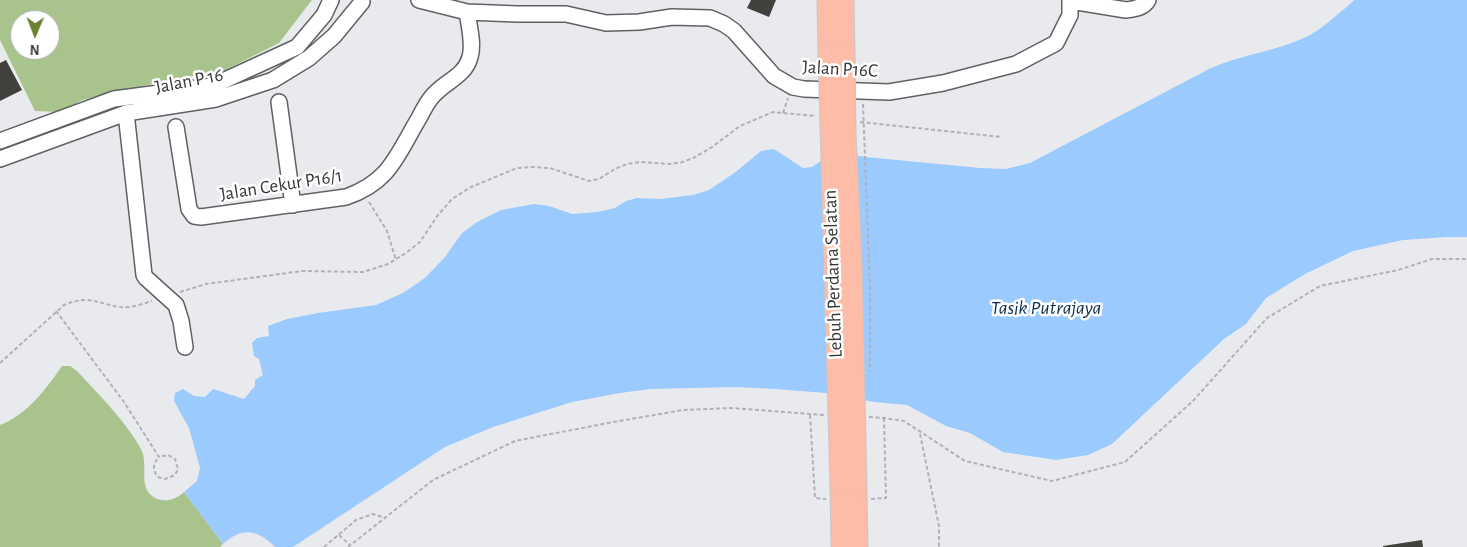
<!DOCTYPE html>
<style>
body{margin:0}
#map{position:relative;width:1467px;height:547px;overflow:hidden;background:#e9eaee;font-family:"Alegreya Sans",sans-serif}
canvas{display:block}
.north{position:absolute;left:10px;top:10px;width:50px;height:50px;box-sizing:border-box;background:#fff;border:1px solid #afafaf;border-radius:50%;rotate:181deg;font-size:14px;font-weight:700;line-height:20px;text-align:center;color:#373738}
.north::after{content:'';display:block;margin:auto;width:18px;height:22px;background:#6c8233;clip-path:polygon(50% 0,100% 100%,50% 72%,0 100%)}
</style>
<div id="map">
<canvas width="1467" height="547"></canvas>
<div class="north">N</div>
</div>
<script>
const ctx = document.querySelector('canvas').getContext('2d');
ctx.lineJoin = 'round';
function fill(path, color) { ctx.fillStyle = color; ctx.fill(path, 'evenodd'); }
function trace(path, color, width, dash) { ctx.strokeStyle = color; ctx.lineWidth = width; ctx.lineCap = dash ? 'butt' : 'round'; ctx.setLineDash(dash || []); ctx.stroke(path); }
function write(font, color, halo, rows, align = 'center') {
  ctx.font = font + ' "Alegreya Sans",sans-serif'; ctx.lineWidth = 5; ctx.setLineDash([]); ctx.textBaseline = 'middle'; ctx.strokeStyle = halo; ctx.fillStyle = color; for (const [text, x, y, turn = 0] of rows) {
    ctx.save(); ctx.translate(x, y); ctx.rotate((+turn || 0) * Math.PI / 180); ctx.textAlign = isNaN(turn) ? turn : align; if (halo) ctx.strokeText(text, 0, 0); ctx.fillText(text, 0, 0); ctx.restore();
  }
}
const green = new Path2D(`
 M0,0H312L279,43L225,70L165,81L82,100L59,112L35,111L0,40ZM20,20H50V50H20Z
 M62,366H70L77,371C99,395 125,420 141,449C149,464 138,485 152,496C162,504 176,500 184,492L223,544L220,547H0V425C27,415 46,389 62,366Z`);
const water = new Path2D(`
 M1354,0H1467V237H1447L1403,240L1353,251L1305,274L1266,298L1246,324L1224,339L1112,444L1088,455L1056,460L1003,452L970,433L946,426L907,405L874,402L826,393L775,389L735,387L650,389L620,393L572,402L493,427L445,447L293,547H275C257,529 242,527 223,544L184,492L197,481L200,468L189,428L174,401L175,393L183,389L194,396L205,397L213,389L244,399L255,386V380L263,375L259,359L254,356L252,343L257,338L269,336L268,326L287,319L318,313L376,305L403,293L425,278L445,257L462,233L477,222L501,210L534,204L549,206L572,214L598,212L615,208L626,201L637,198L661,199L693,195L709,190L737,171L761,151L774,149L803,168L812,167L834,152L866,157L980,168L1006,169L1030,163L1209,69C1239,55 1273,52 1304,38C1320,31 1335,16 1348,6Z`);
const building = new Path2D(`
 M751,0H776L769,17L747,8Z
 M6,60L22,90L0,101V63Z
 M1422,540L1423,547H1383V546Z`);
const path = new Path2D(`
 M863,104L870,287V372
 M783,113L788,98
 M860,122L1001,137
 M369,202L387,231L396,260
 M180,292L206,284L302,271L363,272L388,264L406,253L420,242L438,215L452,199L471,187L517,168L531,167L550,168L589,181L599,179L615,169L627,164L641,162L670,164L683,162L695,157L712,147L740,126L773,112L815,116
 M56,311L124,402L159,457L168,455L175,459L178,469L175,475L165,479L158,477C152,470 153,463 159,457
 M0,363L64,305C95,292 103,309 129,307C137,306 145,303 152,301
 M810,415L815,498L826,499
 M869,417L884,418L904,421L965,461L1052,481L1125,462L1193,401L1267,318L1320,286L1398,270L1432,259H1467
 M920,434L939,526V547
 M871,499L886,498L884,418
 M339,535L350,545
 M324,547L356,520L373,514L386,518
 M348,547L433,480L515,441L608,423L683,410L731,408L824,415`);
const minor = new Path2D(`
 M419,0L467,12L517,14H566L606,23L639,22L672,17L710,18L724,24L734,31L774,76L793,87L804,89L889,92L943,83L1016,64L1056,43L1070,15V0
 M1071,1L1126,10C1134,9 1144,8 1148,0
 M279,102L293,205
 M126,113L144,275L146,278L176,305L181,321L185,347
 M176,127L189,209L194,216L201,217L346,197C390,182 397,155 419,118C423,111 426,104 431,98C443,82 465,77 470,57C474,44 469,26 467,12
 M0,141L114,99L212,86L297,47L324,15L331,0
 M0,159L126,113L216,99L273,80L309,58L334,36L362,2`);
const major = new Path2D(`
 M827,0L828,54
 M844,0L845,53
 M840,486L841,547
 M857,488L858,547`);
const majorBridge = new Path2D(`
 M845,53L846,134L852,260L857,488
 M828,54L840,486`);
const streetNames = [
 ["Jalan P16C",840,69,3],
 ["Jalan P 16",189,81,-11],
 ["Jalan Cekur P16/1",281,185,-9],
 ["Lebuh Perdana Selatan",833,274,-92]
];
const waterNames = [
 ["Tasik Putrajaya",1046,308]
];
fill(green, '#a8c38b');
fill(water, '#9bcafe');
fill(building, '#42403d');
trace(minor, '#5f6164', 18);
trace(major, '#c7c7c7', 21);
trace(path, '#b1b2b5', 2, [4, 2.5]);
trace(minor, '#fff', 15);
trace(major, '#fcbca7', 19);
trace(majorBridge, '#c7c7c7', 21, []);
trace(majorBridge, '#fcbca7', 19);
write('19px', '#373738', '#fff', streetNames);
write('italic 20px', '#0d2e4f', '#fff', waterNames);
</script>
